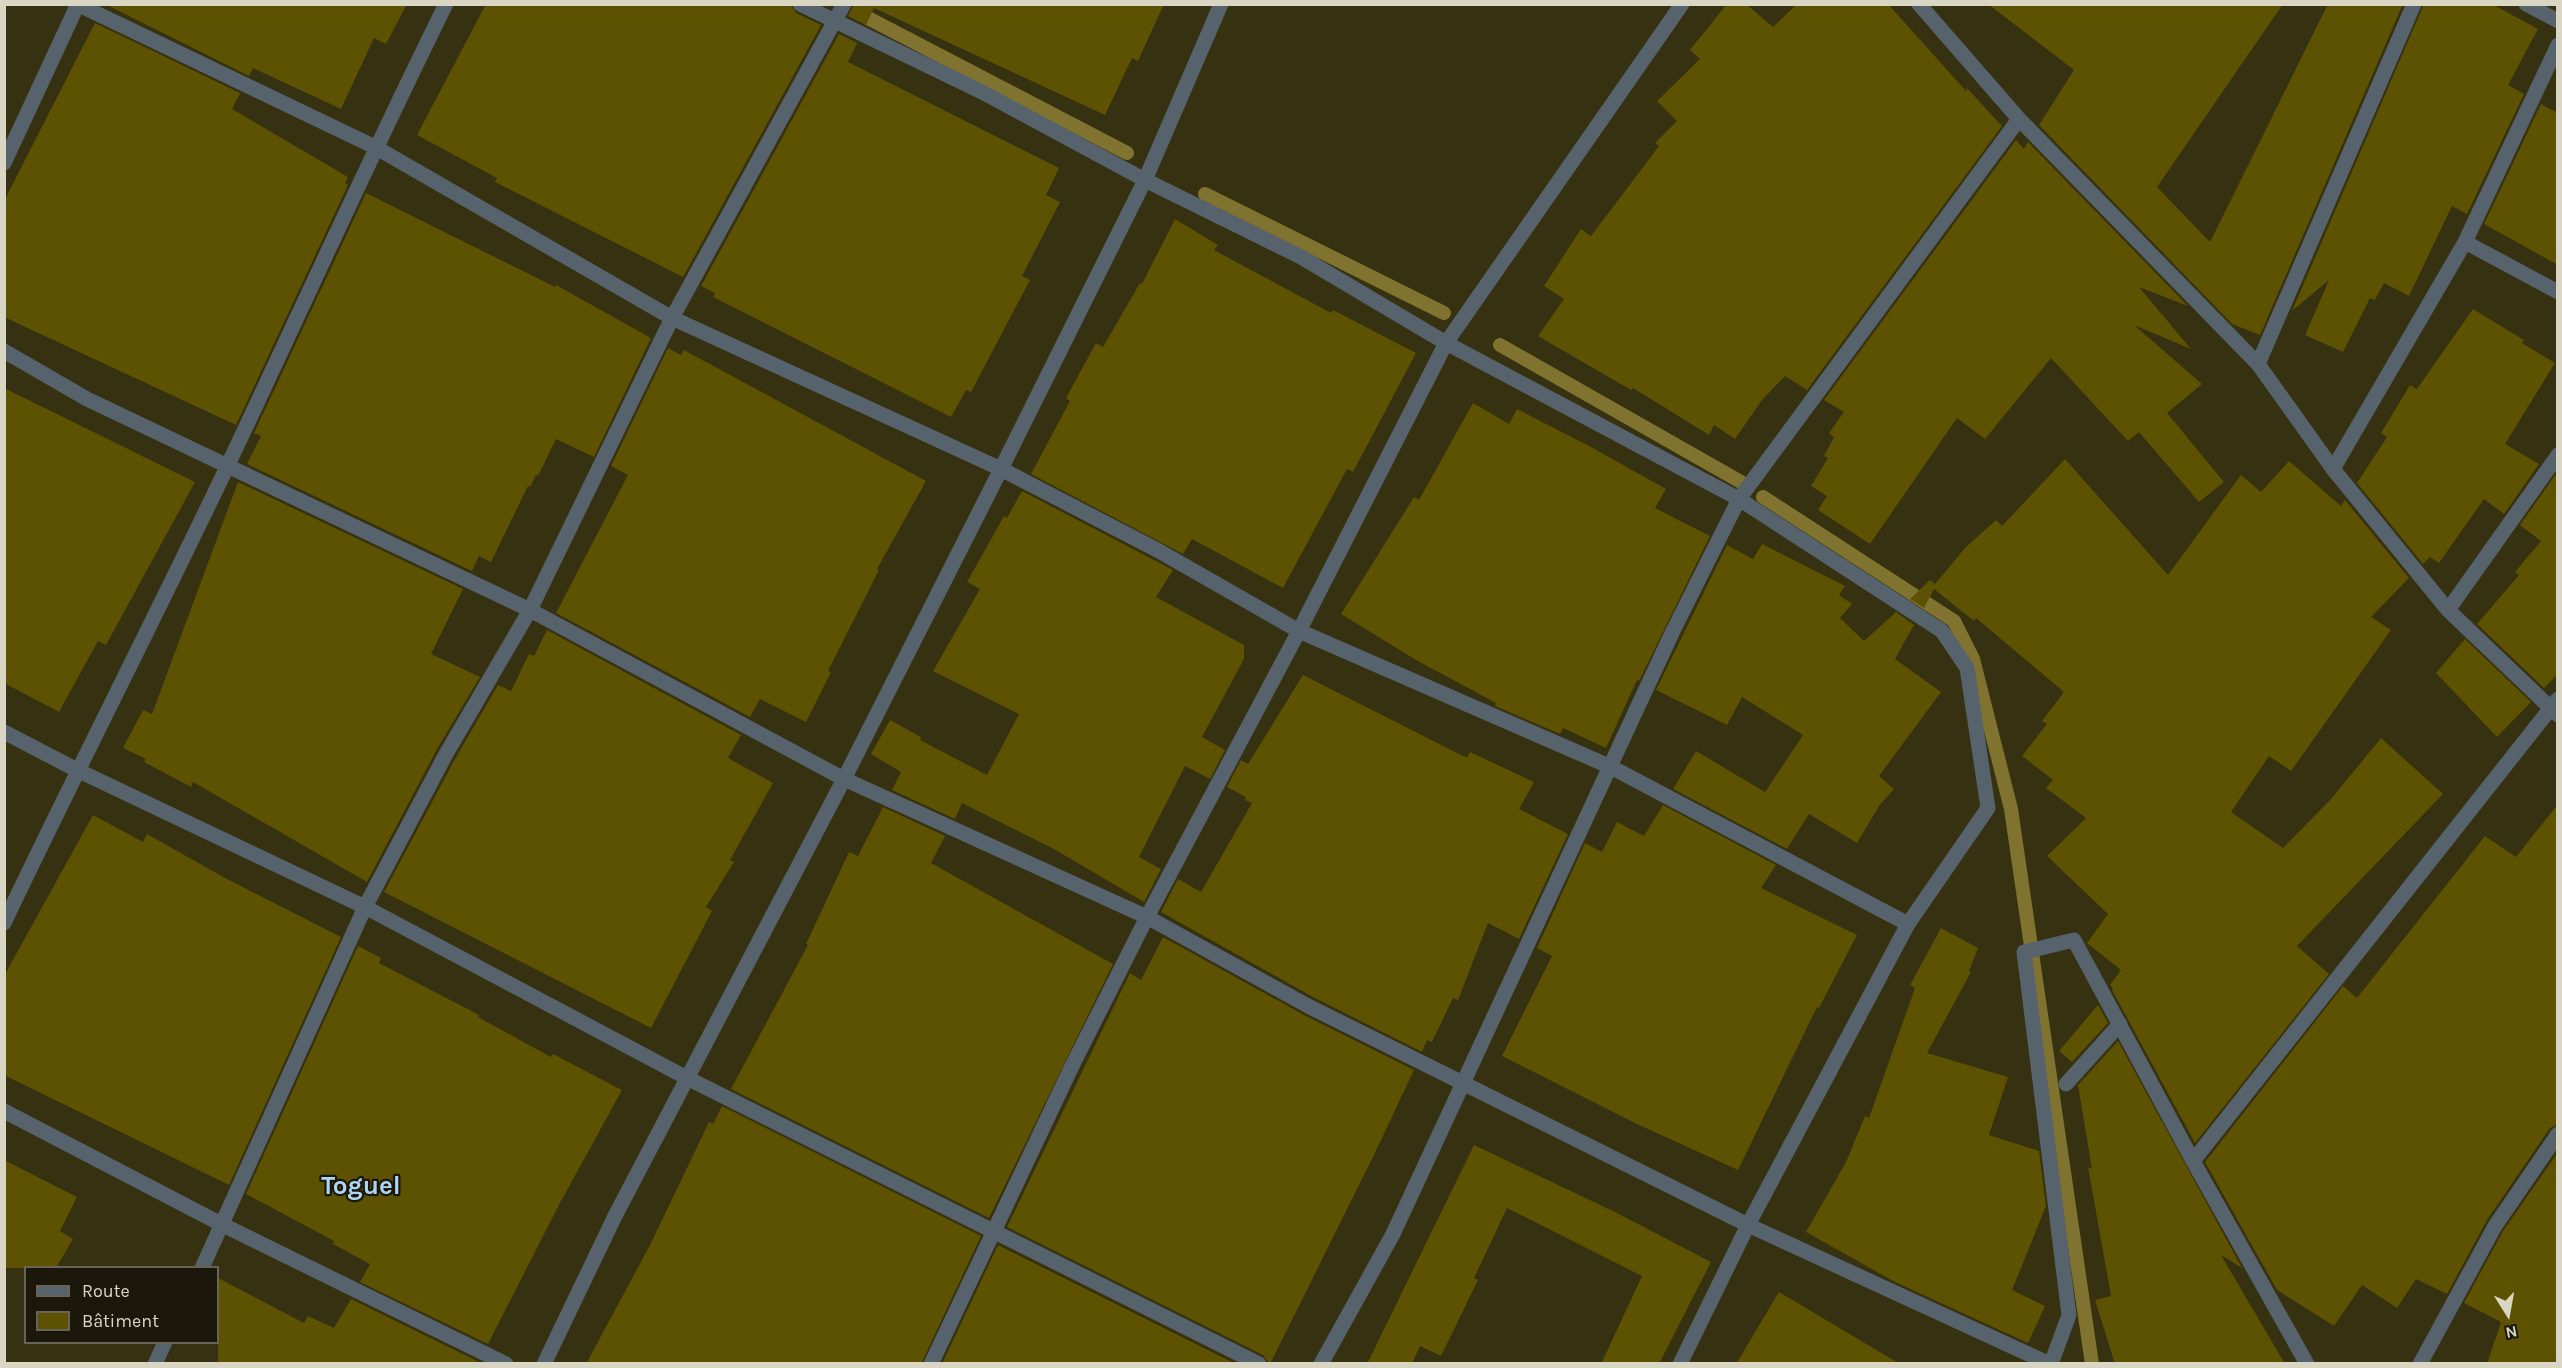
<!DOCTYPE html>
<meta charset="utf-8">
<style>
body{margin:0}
#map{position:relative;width:2562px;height:1368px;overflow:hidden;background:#363110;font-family:Karla,sans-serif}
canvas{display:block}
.frame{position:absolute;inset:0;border:6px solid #d9d7c4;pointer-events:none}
.legend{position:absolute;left:24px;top:1266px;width:195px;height:78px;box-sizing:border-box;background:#1b180b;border:2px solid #676455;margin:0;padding:8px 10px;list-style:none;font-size:18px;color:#d9d7c4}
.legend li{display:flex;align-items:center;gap:12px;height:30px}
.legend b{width:30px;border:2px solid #676455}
.north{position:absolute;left:2478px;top:1284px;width:60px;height:60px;-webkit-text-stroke:4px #1b180b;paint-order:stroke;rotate:169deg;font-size:16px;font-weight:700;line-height:24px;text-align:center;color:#d9d7c4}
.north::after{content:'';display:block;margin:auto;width:21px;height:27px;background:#d9d7c4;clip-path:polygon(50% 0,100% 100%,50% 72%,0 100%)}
</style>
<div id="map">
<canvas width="2562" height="1368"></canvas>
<div class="frame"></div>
<ul class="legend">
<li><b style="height:8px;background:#56626c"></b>Route</li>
<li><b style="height:16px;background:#5d5102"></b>Bâtiment</li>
</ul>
<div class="north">N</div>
</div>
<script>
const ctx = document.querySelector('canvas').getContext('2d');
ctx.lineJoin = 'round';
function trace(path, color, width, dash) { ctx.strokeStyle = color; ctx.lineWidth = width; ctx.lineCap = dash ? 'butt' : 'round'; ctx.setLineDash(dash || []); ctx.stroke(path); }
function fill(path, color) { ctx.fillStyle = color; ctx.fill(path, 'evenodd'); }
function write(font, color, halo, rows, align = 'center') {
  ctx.font = font + ' Karla,sans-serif'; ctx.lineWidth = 4.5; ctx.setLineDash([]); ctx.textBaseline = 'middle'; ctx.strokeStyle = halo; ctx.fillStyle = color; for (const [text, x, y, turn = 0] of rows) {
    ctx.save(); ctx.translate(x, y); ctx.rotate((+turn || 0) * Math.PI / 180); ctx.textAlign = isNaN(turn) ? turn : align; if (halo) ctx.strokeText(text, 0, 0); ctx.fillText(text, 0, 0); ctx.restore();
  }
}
const stream = new Path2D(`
 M866,17L1127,153
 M1205,194L1444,313
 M1500,345L1741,482
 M1763,497L1954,621L1973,659L2011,809L2092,1364`);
const building = new Path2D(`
 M105,4H407L386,44L374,38L341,109L253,68L249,76Z
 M486,4H790L796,13L821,25L683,277L495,182L497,178L417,135Z
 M854,4H1164L1138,61L1132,58L1105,115L874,8L866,25L848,16Z
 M1727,4H1746L1773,27L1797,4H1888L1967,92L1966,87L2002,126L1807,390L1785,376L1762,400L1735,439L1714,425L1709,435L1633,388L1631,390L1538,336L1564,299L1544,286L1581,229L1591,236L1659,146L1655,143L1677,121L1657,101L1700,59L1690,50Z
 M1988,4H2283L2157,187L2210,242L2328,4H2403L2260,335L2232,324L2039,125L2074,70Z
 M2424,4H2492L2538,29L2508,85L2524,94L2467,214L2452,206L2409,296L2384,283L2375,300L2370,298L2343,352L2305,335L2329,280L2292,311Z
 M95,23L240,93L232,109L348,177L345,183L348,185L236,425L4,317V201Z
 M839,34L857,43L848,62L1059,168L1046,195L1060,202L1022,276L1030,280L971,392L966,390L951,417L713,297L715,293L701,286Z
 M2541,104L2558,113V265L2484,224Z
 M2016,140L2024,149L2028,142L2188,306L2139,287L2191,349L2134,325L2202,384L2167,413L2224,482L2199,502L2139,432L2128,441L2051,358L1985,439L1957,418L1870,544L1818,510L1827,496L1811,486L1828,458L1824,456L1834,437L1829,433L1844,412L1824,400Z
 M366,193L555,287L556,285L651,338L594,457L556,439L538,476L536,475L530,487L528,486L491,562L479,556L472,571L247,464L261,436L254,433Z
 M1175,219L1218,245L1214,250L1331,313L1333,310L1416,353L1353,472L1347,469L1283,588L1192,539L1183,554L1031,474L1070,401L1066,398L1096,343L1103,347L1140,283L1142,284Z
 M2473,309L2524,340L2522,343L2555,363L2505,444L2539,464L2504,514L2484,499L2439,563L2430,557L2423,564L2357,483L2387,437L2381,433L2410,385L2417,389Z
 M668,348L681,355L684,350L926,481L877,569L879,570L828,671L831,672L806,722L760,699L750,717L556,613L628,475L611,466Z
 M4,388L195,482L106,645L98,641L59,712L4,683Z
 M1473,403L1509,424L1517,409L1591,447L1666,489L1655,508L1710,536L1639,681L1637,680L1606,748L1563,728L1560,734L1495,706L1496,703L1416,660L1341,614L1414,497L1419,500Z
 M2065,459L2168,575L2241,475L2261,492L2289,461L2341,506L2345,500L2409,578L2371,617L2391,630L2291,771L2269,756L2231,812L2283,848L2331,799L2381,738L2443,794L2297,946L2329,974L2195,1143L2112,990L2113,988L2110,985L2121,970L2087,943L2108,914L2047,856L2086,818L2046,788L2053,780L2022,756L2047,724L2042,721L2064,692L1976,618L1974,621L1934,589L1924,608L1910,599L1930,580L1935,584L1965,548L1996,520L2002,526Z
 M2556,474L2558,674L2544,688L2477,624L2519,575L2515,572L2541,541L2520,525Z
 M238,482L463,589L431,654L480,677L437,749L367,882L193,782L191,787L144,762L146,759L123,748L143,710L152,714Z
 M1022,491L1173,570L1156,597L1244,645V659L1202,737L1225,750L1210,779L1185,766L1139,857L1161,869L1144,902L1054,849L962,803L955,819L892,790L901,772L871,754L890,720L921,737L920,740L987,775L1019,714L933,671L980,589L967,582L1004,516L1007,518Z
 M1762,544L1845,586L1839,595L1852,604L1840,618L1864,641L1896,612L1914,625L1895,659L1941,692L1879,776L1894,789L1879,806L1857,843L1809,814L1787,849L1673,789L1696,751L1765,792L1803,735L1742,697L1727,725L1656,690L1727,545L1753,559Z
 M547,630L741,735L728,758L773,783L730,860L734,862L706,907L712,911L651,1028L384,892L455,759L498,685L511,691L529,654L534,656Z
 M2465,639L2531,702L2497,737L2436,673Z
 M1303,675L1467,758L1470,752L1534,782L1519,809L1568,834L1519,939L1488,923L1458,1000L1453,998L1432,1042L1427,1040L1422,1052L1313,997L1161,912L1178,879L1201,892L1252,803L1245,800L1246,797L1227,787L1241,760L1248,764Z
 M2558,804V1124L2550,1128L2487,1220L2447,1294L2416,1279L2397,1308L2362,1285L2334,1326L2277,1290L2205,1162L2343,986L2357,998L2485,836L2516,857Z
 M1663,805L1776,865L1761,888L1857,935L1819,1008L1817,1007L1738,1170L1637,1124L1502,1056L1552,956L1537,948L1585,843L1602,852L1617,822L1644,836Z
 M883,807L945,836L931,863L1113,964L989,1218L731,1089L808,945L806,944L849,852L858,856Z
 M93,815L143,842L147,834L225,878L341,937L229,1185L4,1075V976Z
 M1941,928L1978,948L1969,971L1971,972L1927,1053L2008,1077L1989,1135L2039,1151L2046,1206L2012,1290L2045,1306L2028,1343L1895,1282L1806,1232L1846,1162L1865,1116L1869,1118L1915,988L1910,985Z
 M1163,937L1304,1015L1414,1070L1373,1157L1270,1364L1263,1355L1007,1227L1130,973L1141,980Z
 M358,946L381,958L379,963L479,1015L478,1017L551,1057L553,1054L622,1090L560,1203L488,1344L360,1282L370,1264L333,1244L334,1241L246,1194Z
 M2098,1005L2108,1023L2072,1062L2059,1051Z
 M2118,1041L2242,1268L2221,1255L2285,1364H2115L2095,1300L2111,1296L2088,1167L2092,1169L2078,1085Z
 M722,1106L981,1236L921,1364H586L650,1245L709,1122L713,1124Z
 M1474,1145L1615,1212L1711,1262L1659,1364H1601L1642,1276L1507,1208L1474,1278L1478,1280L1441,1356L1420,1346L1412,1364H1367Z
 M2558,1152V1364H2487L2501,1322L2464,1303L2503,1231Z
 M4,1160L77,1197L60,1231L73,1239L56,1268H4Z
 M998,1245L1236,1364H942Z
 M218,1278L304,1323L308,1316L334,1328L351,1299L479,1362L478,1364H218Z
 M1779,1292L1900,1364H1736Z`);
const minor = new Path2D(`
 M77,4L375,147L672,318L1001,469L1159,551L1299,631L1611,767L1908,924
 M800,4L982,92L1145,180L1301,257L1446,343L1739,499L1942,631L1967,668L1988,808L1908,924L1748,1225L1680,1364
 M2526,4L2558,21
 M4,163L78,4
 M2465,242L2558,292
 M4,351L87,399L530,610L844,779L1147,917L1308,1006L1748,1225L2050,1364
 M2258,364L2414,4
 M2333,469L2465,242L2558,45
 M2448,610L2558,455
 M4,732L77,770L365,907L687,1078L1259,1364
 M4,923C77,770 154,620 227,467C300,313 370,157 446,4
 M2066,1084L2120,1024
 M4,1111L223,1225L506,1364
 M2193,1161L2558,699
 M202,1268L365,907L446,754L530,610L672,318L844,4
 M155,1364L165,1342
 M544,1364L615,1216L844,779L1001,469L1145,180L1221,4
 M931,1364L1073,1064L1147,917L1299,631L1446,343L1682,4
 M1321,1364L1393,1234L1672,633L1739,499L2019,119
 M2051,1364L2069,1315L2024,952L2074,940L2193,1161L2307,1364
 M2420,1364L2495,1226L2558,1134`);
const tertiary = new Path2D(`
 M1919,4L2019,119L2258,364L2333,469L2448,610L2558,715`);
const quarterNames = [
 ["Toguel",361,1187]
];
trace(stream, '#7f732f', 14);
fill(building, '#5d5102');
trace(minor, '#56626c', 15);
trace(tertiary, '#56626c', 15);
write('bold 26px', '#aed6f4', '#1b180b', quarterNames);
</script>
